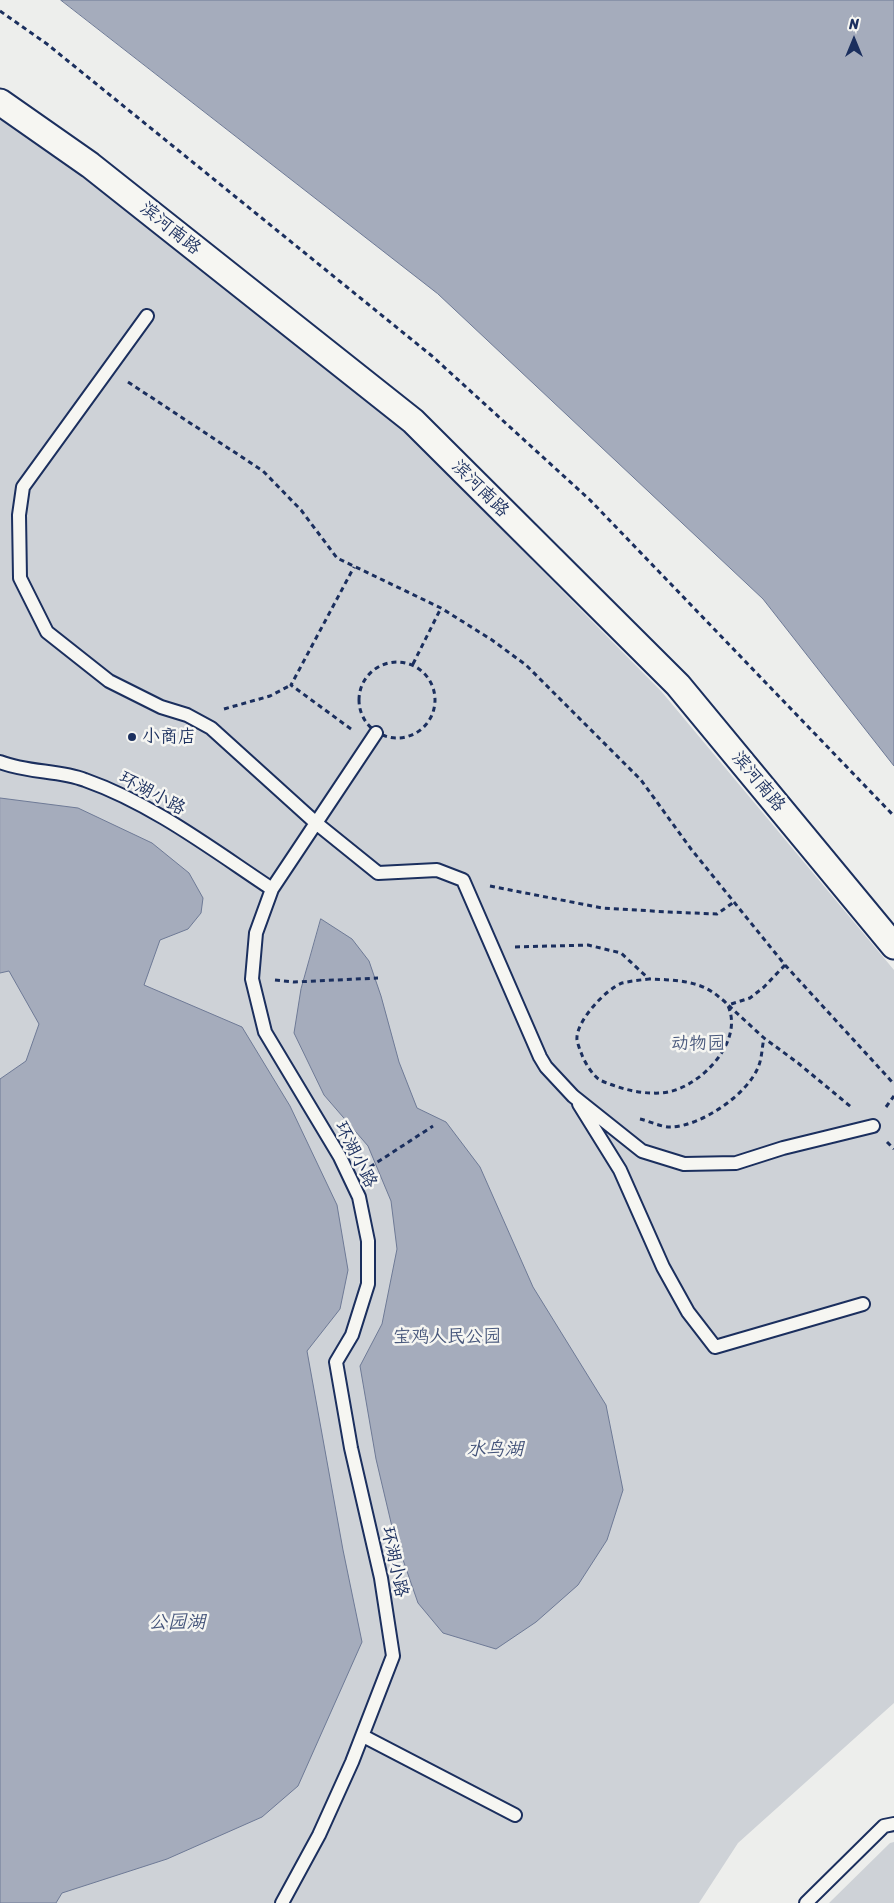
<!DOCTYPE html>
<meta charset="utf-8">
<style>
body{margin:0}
#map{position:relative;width:894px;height:1903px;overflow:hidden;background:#edeeec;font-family:Sriracha,sans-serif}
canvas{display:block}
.north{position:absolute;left:829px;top:15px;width:50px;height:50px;-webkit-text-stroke:4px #f6f6f2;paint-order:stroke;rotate:0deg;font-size:14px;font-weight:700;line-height:20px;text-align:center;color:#1b2f5e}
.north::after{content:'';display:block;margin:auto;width:18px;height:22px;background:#1b2f5e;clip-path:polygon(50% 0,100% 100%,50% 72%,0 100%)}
</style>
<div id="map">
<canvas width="894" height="1903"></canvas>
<div class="north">N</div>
</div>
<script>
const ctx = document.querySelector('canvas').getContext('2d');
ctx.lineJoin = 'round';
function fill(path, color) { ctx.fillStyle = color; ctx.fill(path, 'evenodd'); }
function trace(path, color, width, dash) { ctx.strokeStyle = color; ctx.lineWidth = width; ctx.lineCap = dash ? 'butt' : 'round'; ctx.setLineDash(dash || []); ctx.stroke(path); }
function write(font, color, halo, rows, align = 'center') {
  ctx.font = font + ' Sriracha,"LXGW WenKai TC",sans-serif'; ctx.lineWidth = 5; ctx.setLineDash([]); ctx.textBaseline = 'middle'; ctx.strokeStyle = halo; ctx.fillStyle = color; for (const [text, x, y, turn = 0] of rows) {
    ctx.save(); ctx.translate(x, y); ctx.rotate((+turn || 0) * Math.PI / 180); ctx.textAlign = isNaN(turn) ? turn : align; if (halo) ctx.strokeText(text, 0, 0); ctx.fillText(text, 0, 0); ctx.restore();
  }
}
const green = new Path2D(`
 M0,119L96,186L400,427L661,691L894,970V1703L738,1843L699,1903H0Z
 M894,1842V1903H829L890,1843Z`);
const water = new Path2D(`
 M61,0H894V766L763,599L438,294Z
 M0,798L78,808L152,843L189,873L203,898L201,913L188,929L160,940L144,985L242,1027L290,1106L337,1205L348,1270L340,1309L307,1351L343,1550L362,1642L298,1786L262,1817L167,1859L62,1893L56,1903H0V1079L26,1061L39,1024L9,971L0,973Z
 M321,919L352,939L369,961L381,996L399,1062L417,1108L446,1122L480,1167L533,1287L606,1405L623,1490L607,1540L578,1585L536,1622L496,1649L443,1633L418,1603L393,1531L376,1459L360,1366L382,1324L397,1249L391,1201L368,1146L324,1095L294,1033L301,989Z`);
const path = new Path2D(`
 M0,11L47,44L432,356L590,500L894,816
 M128,382L263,471L301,510L337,558L441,608L492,640L526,665L641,780L691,849L785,965L894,1084
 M359 700a38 38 0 1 1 76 0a38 38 0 1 1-76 0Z
 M413,664L441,608
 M224,709L270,696L291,685
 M351,729L291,685L354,567
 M490,886L602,908L669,912L717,914L734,902
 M515,947L588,945L621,953L649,979C640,980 631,981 622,983C606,989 575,1022 577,1040C578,1045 580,1050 582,1055C585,1063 594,1078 602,1081C621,1089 640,1094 661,1093C697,1091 745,1043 728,1006C727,1003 723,1000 720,998C701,980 674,980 649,979
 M785,965L764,987L750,998L728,1005L764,1038L798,1063L851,1107
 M275,980L294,982L378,978
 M886,1107L894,1096
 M640,1119C649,1121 661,1127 670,1127C700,1127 749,1094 759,1065C762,1057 762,1047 764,1038
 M887,1142L894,1149
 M370,1167L433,1126`);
const lane = new Path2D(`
 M147,316L23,487L19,515L20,578L47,632L109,681L161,707L187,715L211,728L316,823L378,873L437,870L463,880L540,1057L546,1067L573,1096L642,1151L684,1164L736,1163L783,1148L873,1126
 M0,762C28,773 59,770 85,780C153,804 213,850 272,889L256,933L252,979L265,1032L340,1157L359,1197L368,1241V1284L352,1335L336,1362L351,1448L381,1578L393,1656L352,1762L319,1835L282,1903
 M272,889L376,733
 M579,1104L620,1170L663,1267L688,1312L715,1347L863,1304
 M363,1736L515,1815
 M806,1903L884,1826L894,1824`);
const street = new Path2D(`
 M0,102L90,165L413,421L678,685L894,946`);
const markers = [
 [132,737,5,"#1b2f5e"]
];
const streetNames = [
 ["滨河南路",170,229,39],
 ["滨河南路",480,489,45],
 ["滨河南路",758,782,50],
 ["环湖小路",152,794,28],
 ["环湖小路",355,1155,63],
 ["环湖小路",394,1562,78]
];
const poiNames = [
 ["小商店",142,737]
];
const parkNames = [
 ["动物园",698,1044],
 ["宝鸡人民公园",447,1337]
];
const waterNames = [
 ["水鸟湖",495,1450],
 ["公园湖",177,1623]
];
fill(green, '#ced2d7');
fill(water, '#a5acbc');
trace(water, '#6e7a96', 1);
trace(lane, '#1b2f5e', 16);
trace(street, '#1b2f5e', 29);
trace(path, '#1b2f5e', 3, [5, 4]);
trace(lane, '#f6f6f2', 12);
trace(street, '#f6f6f2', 25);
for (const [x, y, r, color] of markers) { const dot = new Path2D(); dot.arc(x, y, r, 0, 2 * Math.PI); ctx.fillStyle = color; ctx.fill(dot); trace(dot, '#f6f6f2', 2); }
write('18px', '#1b2f5e', '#f6f6f2', streetNames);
write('18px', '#1b2f5e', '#f6f6f2', poiNames, 'left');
write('18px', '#48587c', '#f6f6f2', parkNames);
write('italic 19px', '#44547a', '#f6f6f2', waterNames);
</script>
